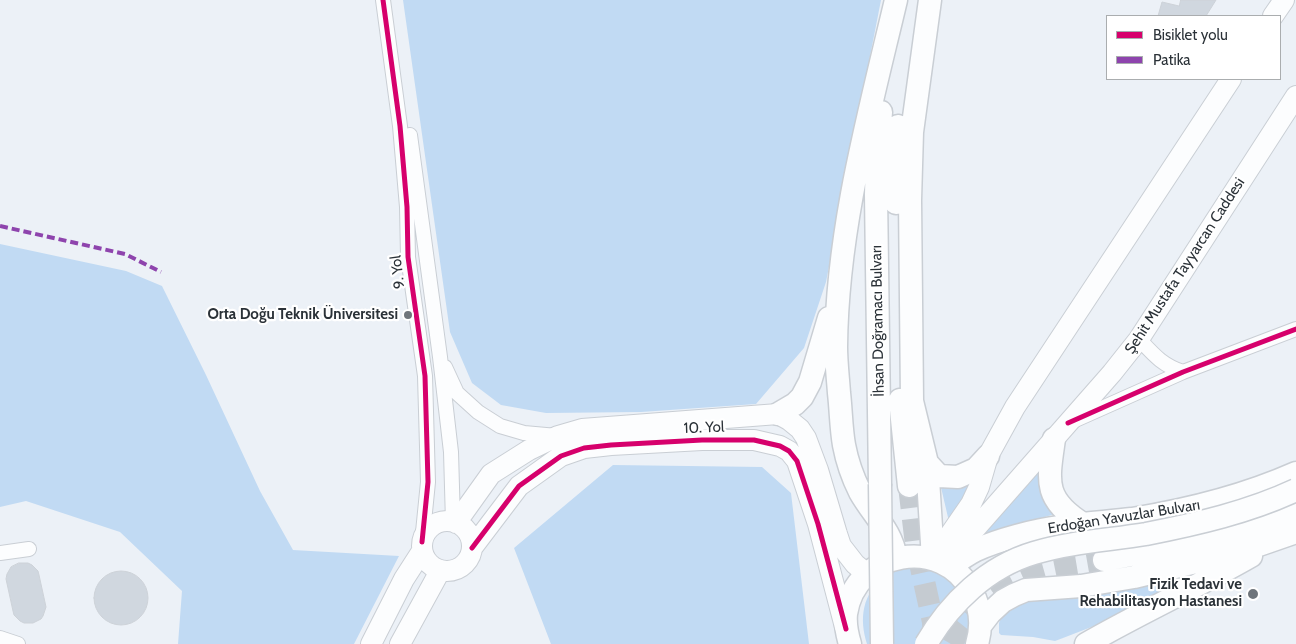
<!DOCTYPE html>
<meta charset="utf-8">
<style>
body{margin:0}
#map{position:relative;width:1296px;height:644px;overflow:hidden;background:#ecf1f7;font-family:Cabin,sans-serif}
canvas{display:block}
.legend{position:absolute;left:1106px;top:15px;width:175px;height:65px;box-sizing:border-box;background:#fff;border:1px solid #aaadaf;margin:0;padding:6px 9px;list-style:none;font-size:15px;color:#2b3238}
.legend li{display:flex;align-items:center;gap:10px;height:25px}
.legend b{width:25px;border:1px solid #aaadaf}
</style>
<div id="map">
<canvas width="1296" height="644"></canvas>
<ul class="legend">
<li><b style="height:6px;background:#d6006c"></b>Bisiklet yolu</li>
<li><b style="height:6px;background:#8e44ad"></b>Patika</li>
</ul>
</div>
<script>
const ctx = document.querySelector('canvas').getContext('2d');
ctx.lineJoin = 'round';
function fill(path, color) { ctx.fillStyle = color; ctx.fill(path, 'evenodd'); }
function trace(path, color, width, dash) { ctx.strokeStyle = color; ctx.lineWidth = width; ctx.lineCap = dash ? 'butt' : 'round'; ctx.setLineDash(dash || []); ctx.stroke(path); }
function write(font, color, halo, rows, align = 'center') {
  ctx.font = font + ' Cabin,sans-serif'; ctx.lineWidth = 4.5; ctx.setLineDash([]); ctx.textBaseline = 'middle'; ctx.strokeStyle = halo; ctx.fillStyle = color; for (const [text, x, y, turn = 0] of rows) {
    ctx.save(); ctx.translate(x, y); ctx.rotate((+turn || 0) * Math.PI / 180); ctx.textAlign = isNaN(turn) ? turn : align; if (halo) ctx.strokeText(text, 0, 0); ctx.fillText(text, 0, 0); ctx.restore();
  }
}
const green = new Path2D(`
 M403,0H881L826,282L804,348L756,404L641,412L546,413L501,405L472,383L450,332Z
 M0,244L126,271L162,286L206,375L260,491L293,550L399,556L354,644H178L182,591L120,532L26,501L0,507Z
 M613,465L762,467L791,493L809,644H551L514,548Z
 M1040,468L1055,514L1013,526L980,538Z
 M977,478L950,526L940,483Z
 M918,565L949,575L972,608L968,644H867C859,619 862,593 885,577C889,574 894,571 899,569C905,567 912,567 918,565Z
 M1184,578L1186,582L1094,626L1063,638L1055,641L1033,637L1001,635L999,633V623L1001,618L1006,612L1024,602L1121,590Z`);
const building = new Path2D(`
 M1181,0H1216L1206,16H1158L1162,2L1179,6Z
 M19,563H28L32,565L38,571L39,575L46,607L43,616L41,619L33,623H24L20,621L14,615L13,611L6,579L7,574L11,567Z
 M94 598a27 27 0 1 1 54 0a27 27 0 1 1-54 0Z`);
const primaryTunnel = new Path2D(`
 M909,486L916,545L933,622L934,644
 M951,644C973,607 1008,580 1050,570C1068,566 1086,564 1104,560`);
const street = new Path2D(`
 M383,0L400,126L407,207L408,257L425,376L428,482L422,542
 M410,135L440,357L451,452L453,522
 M1139,339C1154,355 1162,365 1183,372
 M445,367L457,393L478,412L500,426L524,433L557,436
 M1073,421L1183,372L1296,329
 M0,553L29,549
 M0,638L18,644`);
const secondary = new Path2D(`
 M1273,16L1284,0
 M422 546a25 25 0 1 1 50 0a25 25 0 1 1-50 0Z
 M456,523L491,474L529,450L558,436L582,429L778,414L789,420L800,429L806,438L818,470L837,534L841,546L855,564L867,574
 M472,548L519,486L561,456L584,448L611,445L702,440H754L780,446L789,451L797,461L818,524L845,627
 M933,559L971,504L979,487L988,456L1015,407L1231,79
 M950,567L968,537L1112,373L1139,339L1296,96
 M371,644L404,579L422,551
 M400,644L440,571`);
const primary = new Path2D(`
 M896,0C869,114 837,229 836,347C836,362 838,378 839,393C841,410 841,428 844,445C847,461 853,478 860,492C873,515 892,531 896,558
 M930,0L912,132L910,200L912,401L927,463L939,476L958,477L976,469L988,456
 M896,203L895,162L898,126
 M900,400L909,486
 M778,414L795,404L802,397L810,382L829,318
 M1054,439C1048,481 1043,499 1083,524
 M927,463L933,559
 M880,484L876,194L877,159L881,112
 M1104,560C1169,548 1234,536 1296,512
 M950,567C958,561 966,555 976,550C998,540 1035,530 1060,527C1083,523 1108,522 1132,519C1188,510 1244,496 1296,473
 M980,626L990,613L1003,601L1014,595L1026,590L1081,586L1134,577L1208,559L1250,548L1296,532
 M850,644C847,634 845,624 846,614C855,550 943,535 972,592C981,608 982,627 977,644
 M1086,644C1140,613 1197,587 1251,556`);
const primaryBridge = new Path2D(`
 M880,484L882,644
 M926,644C950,603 987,567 1034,553C1070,542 1109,540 1146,534C1197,524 1249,512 1296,490`);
const quiet = new Path2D(`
 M0,226L125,254L161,272`);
const cycleway = new Path2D(`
 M383,0L400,126L407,207L408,257L425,376L428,482L422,542
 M1068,423L1183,372L1296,329
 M472,548L519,486L561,456L584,448L611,445L702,440H754L780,446L789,451L797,461L818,524L846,629`);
const markers = [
 [408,315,5,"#6f757b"],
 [1253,594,6,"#6f757b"]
];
const streetNames = [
 ["Şehit Mustafa Tayyarcan Caddesi",1185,266,-57],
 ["9. Yol",398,272,-97],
 ["İhsan Doğramacı Bulvarı",878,321,-91],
 ["10. Yol",704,428,-2],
 ["Erdoğan Yavuzlar Bulvarı",1124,517,-9]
];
const poiNames = [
 ["Orta Doğu Teknik Üniversitesi",398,315],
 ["Fizik Tedavi ve",1242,585],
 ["Rehabilitasyon Hastanesi",1242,602]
];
fill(green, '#c1daf3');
fill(building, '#d0d7df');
trace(building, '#cdd2d8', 1);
trace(primaryTunnel, '#c5cbd1', 22, [22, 11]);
trace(street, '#c9ced4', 16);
trace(secondary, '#c9ced4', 22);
trace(primary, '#c9ced4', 25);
trace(street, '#fcfdfe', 14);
trace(secondary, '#fcfdfe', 20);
trace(primary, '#fcfdfe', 22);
trace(primaryBridge, '#c9ced4', 25, []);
trace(primaryBridge, '#fcfdfe', 22);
trace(quiet, '#8e44ad', 4, [8, 4]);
trace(cycleway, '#d6006c', 5);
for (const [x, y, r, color] of markers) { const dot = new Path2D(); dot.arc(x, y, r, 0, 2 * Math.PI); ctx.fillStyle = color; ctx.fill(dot); trace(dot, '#fff', 2); }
write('15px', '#2b3238', '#fff', streetNames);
write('bold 15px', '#2b3238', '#fff', poiNames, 'right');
</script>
